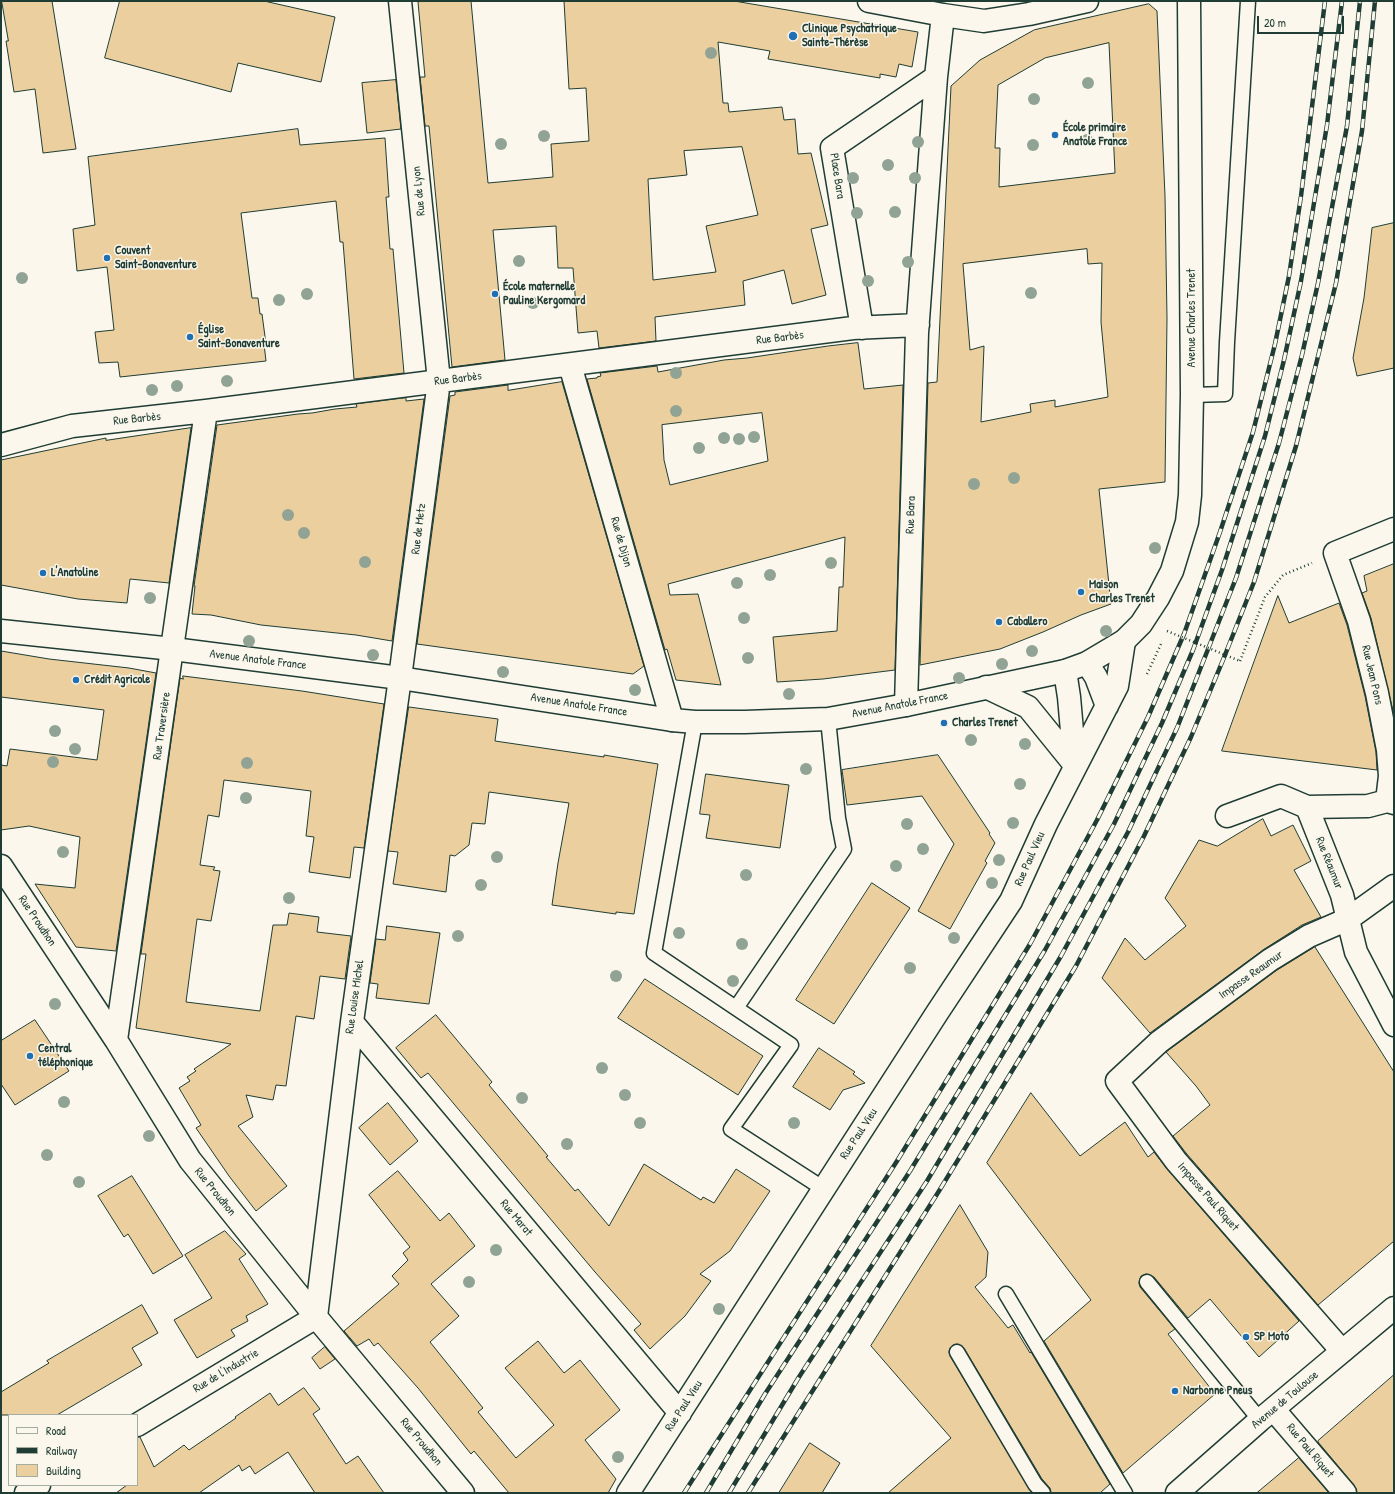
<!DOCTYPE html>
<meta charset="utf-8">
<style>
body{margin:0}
#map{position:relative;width:1395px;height:1494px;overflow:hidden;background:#fbf7ec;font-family:"Patrick Hand",sans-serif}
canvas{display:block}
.frame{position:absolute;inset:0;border:2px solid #1f3d34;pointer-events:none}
.legend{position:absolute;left:8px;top:1414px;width:130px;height:72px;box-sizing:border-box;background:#fbf7ec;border:1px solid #a3ada2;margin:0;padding:5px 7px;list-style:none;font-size:12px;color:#1f3d34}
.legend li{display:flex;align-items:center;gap:8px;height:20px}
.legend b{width:20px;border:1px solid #a3ada2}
.scale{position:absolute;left:1257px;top:16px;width:87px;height:18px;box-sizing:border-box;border:2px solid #1f3d34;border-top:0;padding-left:5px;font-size:12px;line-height:14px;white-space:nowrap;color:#1f3d34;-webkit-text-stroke:3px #fbf7ec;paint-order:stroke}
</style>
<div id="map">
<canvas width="1395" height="1494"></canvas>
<div class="frame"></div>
<ul class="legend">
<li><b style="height:5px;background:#fbf7ec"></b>Road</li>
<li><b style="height:5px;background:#1f3d34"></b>Railway</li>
<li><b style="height:11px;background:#eccf9f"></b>Building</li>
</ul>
<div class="scale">20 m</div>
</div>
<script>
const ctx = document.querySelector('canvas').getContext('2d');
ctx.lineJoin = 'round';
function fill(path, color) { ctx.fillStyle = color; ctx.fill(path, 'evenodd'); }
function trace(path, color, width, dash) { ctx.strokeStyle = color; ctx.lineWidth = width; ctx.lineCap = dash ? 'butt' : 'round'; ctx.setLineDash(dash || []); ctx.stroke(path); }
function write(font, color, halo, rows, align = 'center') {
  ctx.font = font + ' "Patrick Hand",sans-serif'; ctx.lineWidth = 3; ctx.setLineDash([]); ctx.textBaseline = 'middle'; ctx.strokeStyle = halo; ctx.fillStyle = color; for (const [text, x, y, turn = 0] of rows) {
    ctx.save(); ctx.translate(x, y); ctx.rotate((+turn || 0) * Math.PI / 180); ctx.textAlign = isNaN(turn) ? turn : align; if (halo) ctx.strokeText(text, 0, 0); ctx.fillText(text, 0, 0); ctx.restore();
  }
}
const building = new Path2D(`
 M2,1H52L76,149L43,153L35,89L14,92L6,41H8Z
 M120,1H264L335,17L321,82L238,63L231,92L105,58Z
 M446,1H471L488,183L553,177L551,144L589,141L586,88L569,89L564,1H734L918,32L912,67L899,64L896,77L880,74V78L768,59L770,51L718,42L723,103H728L729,112L782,107L784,120L795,119L798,154L811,153L828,225L811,229L826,295L792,304L784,270L743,281L745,305L655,317L656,341L599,348L597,331L578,333L573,268H558L556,226L493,230L505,360L452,367L429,126H425L420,77H425L418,2ZM742,147L758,215L706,226L716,272L653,280L648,179L687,175L684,151Z
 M1149,4L1157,11L1165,196L1167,318L1165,482L1099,489L1111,604L1081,615L1043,632L1000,649L920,665L928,383L937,382L951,86L980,60L1034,30ZM1109,43L1115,173L999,187L1000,148H995L998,85L1045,58ZM1087,249L1088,264L1102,263L1101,322L1108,397L1055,407V400L1030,404L1031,412L981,422L984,346L970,350L963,264Z
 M396,80L401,129L367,133L362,83Z
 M298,129L300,145L385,138L389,197H386L390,249H393L404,373L354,379L343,242H340L336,201L241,213L252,298H258L260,314H262L266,344H264L266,361L120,377L118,362L99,363L95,332L114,330L107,267L77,271L73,229L95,225L88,157Z
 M1394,223V368L1357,376L1353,358L1364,298L1372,228Z
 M858,343L864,389L903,385L895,670L823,679L777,682L773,637L837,631L839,587H843L845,537L668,584L670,595L698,594L721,685L676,680L667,649L665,650L587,379L597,378V377L601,376L600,373L657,366L658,372L724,360L747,358L828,346ZM762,413L768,461L670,485L664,460L662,425Z
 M562,382L644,666L633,674L417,644L450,396L455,395V392L508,385V390Z
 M406,398V401L424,399L392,641L356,635L261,625L211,615L192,614L195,586H194L217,425L298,414L312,413L335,409L357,407L356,404Z
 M191,428L169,583L130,579L127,603L78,599L1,585V460L106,438V440Z
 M1394,564V715L1371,618L1362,593L1367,591L1364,576Z
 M1278,596L1289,623L1339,603L1347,625L1365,696L1376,752L1377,770L1222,751Z
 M1,651L49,659L129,668L156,673L116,951L76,947L35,884L75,888L80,837L29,826L1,830V765L7,766L10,749L97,760L104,710L1,697Z
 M183,676L302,691L384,704L364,848L354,847L350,878L309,872L314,837L306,836L311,791L224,780L219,817L208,815L200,865L215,867L213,870L220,871L211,921L197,919L186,1002L260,1011L273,925H287L289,913L319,917L317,932L351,936L345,979L320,976L314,1019L296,1016L286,1086L276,1085L273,1100L246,1095L253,1117L238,1126L287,1186L256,1211L229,1176L196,1128L201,1125L179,1088L190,1081L187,1077L196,1071L194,1069L231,1044L136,1028L146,954H141L180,678L183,679Z
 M409,707L498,719L495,741L604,757V755L658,764L634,914L616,912V914L552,905L558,863L569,803L489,792L485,824L472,823L469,845L455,856L450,855L446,892L393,884L398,852L388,851Z
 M938,755L990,833L989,834L995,843L985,861L987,863L950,929L918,911L954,844L922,796L847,805L842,770Z
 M706,774L789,785L780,848L706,838L710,815L700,814Z
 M1263,819L1271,836L1293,825L1311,861L1294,870L1321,917L1302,925L1263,950L1150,1033L1102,978L1125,938L1145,960L1186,926L1165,898L1199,840L1217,846Z
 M872,883L910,908L834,1024L796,1000Z
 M387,926L440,933L429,1004L376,998L378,984L370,983L376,939L385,940Z
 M1315,947L1394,1072V1241L1318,1305L1186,1153L1173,1136L1210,1105L1196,1086L1166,1052L1277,970Z
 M645,979L763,1056L738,1095L618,1018Z
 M436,1015L492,1082L489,1085L548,1156L546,1157L575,1191L578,1189L609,1226L644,1164L701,1200L703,1197L714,1203L736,1169L770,1191L730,1251L700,1274L711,1281L685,1316L650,1349L634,1330L641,1324L595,1272L428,1073L421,1078L396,1048Z
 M35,1020L69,1071L15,1105L1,1084V1041Z
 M819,1048L855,1072L853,1074L865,1083L843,1090L830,1110L793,1087Z
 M1031,1093L1080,1156L1125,1122L1148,1157L1154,1152L1167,1169L1299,1321L1259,1357L1210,1299L1188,1318L1154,1277L1146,1274L1141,1276L1139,1283L1140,1287L1175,1329L1168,1334L1215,1394L1123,1473L1044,1341L1091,1300L987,1163Z
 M388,1103L418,1141L390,1165L359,1128Z
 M398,1171L440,1221L449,1213L475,1246L431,1284L459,1316L430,1342L483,1408L478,1412L516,1458L554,1425L505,1368L538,1341L564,1373L580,1360L620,1410L585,1440L616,1479L608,1493H509L474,1451L471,1454L418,1388L378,1343L374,1346L369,1339L357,1346L344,1331L399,1284L392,1276L408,1260L403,1253L410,1247L369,1195Z
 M132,1176L183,1256L153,1274L128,1234L124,1237L98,1196Z
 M960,1205L988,1252L986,1277L975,1287L1008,1328L1013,1325L1030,1353L1031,1352L1110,1484L1100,1493H1051L1050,1488L1042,1479L964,1348L957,1344L953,1345L950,1348L949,1352L950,1356L1032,1493H888L951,1438L871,1346Z
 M225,1231L246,1254L239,1259L268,1304L246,1316L248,1321L231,1330L235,1336L197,1358L174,1320L212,1298L185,1255Z
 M142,1305L158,1333L132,1348L142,1365L57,1415H1V1392L49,1363L47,1361Z
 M325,1347L335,1359L320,1369L312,1358Z
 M1394,1375V1493H1357L1354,1485L1318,1442V1441Z
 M304,1388L320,1409L313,1414L346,1464L358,1456L384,1493H315L288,1452L255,1474L250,1466L242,1471L239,1465L199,1493H116L127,1485H137V1437H140L154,1467L184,1445L189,1450L236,1418L235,1417L270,1393L278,1405Z
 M810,1443L840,1463L822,1493H779Z
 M1299,1458L1329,1493H1257Z`);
const path = new Path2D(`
 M1240,661L1265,597L1283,575L1312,563
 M1147,674L1162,642`);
const service = new Path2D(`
 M1192,395L1225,394L1227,342L1248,1
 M695,722L654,953L791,1045L731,1129L824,1189
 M736,1008L844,849L838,818L828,719
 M1147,1282L1260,1420
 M1006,1294L1125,1493
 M957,1352L1035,1484L1043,1493`);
const minor = new Path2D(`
 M869,1L943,15L984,21L1029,14L1087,1
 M862,328L832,148L936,77L943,15
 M570,365L672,720
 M1,445L72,426L206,411L853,328L918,325
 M1087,663L1096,677L1107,706
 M1065,671L1069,697L1075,765
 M986,687L1028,707L1075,765
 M906,705L917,333L936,77
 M1387,801L1390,776L1388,750L1377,693L1359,621L1335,553L1394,529
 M1307,807L1342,895L1356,952L1394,1025
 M1227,816L1281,796L1307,807L1368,806L1387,801L1394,803
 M1,866L116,1040L190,1160L316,1317L463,1493
 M352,1022L680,1413
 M116,1040L206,411
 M1342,1351L1176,1161L1117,1081L1159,1042L1270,960L1309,936L1348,919L1394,886
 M1274,1410L1345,1493
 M137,1425L316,1317L352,1022L400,678L439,381L400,1
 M26,1493L39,1485
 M628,1493L937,1013L1011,901L1046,824L1117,686L1124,641`);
const secondary = new Path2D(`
 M1,631L173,649L400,678L672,720L695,722H745L828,719L906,705L1065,671L1087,663L1124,641L1141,624L1158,598L1172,571L1187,522L1190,495L1192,395L1189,1
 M1177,1493L1260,1420L1394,1308`);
const rail = new Path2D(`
 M684,1493L897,1161L1030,944L1097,820L1148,717L1184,634L1220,532L1253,432L1275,344L1289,276L1301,196L1325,1
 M706,1493L765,1394L910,1171L1045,950L1114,824L1162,723L1193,650L1222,570L1265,436L1284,360L1301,281L1327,125L1342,1
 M729,1493L799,1377L927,1181L1061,956L1128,832L1177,728L1236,578L1279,443L1302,355L1318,283L1347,126L1360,1
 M748,1493L939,1191L1076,966L1144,836L1191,737L1223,660L1254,582L1296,446L1336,283L1362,131L1375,1`);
const pathBridge = new Path2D(`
 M1167,631L1240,661`);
const trees = [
 [711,53],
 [1088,83],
 [1034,99],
 [544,136],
 [1087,140],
 [918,142],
 [501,144],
 [1033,145],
 [888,165],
 [853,178],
 [915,178],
 [895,212],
 [857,213],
 [519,261],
 [908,262],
 [22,278],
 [868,281],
 [1031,293],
 [307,294],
 [279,300],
 [533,303],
 [676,373],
 [227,381],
 [177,386],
 [152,390],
 [676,411],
 [754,437],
 [724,438],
 [739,439],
 [699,448],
 [1014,478],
 [974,484],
 [288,515],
 [304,533],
 [1155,548],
 [365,562],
 [831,563],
 [770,575],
 [737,583],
 [150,598],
 [744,618],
 [1106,631],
 [249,641],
 [1032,651],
 [373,655],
 [748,658],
 [1002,664],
 [503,672],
 [959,678],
 [635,690],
 [789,694],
 [55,731],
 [971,740],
 [1025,744],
 [75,749],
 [53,762],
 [247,763],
 [806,769],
 [1020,784],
 [246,798],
 [1013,823],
 [907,824],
 [923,849],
 [63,852],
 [497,857],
 [999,860],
 [896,866],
 [746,875],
 [992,883],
 [481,885],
 [289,898],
 [679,933],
 [458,936],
 [954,938],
 [742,944],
 [910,968],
 [616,976],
 [733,981],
 [55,1004],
 [602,1068],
 [625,1095],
 [522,1098],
 [64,1102],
 [640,1123],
 [794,1123],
 [149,1136],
 [567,1144],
 [47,1155],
 [79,1182],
 [496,1250],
 [469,1282],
 [719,1309],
 [618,1457]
];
const markers = [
 [793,36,5,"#1f6fb2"],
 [1055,135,4,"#1f6fb2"],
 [107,258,4,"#1f6fb2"],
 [495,294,4,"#1f6fb2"],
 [190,337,4,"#1f6fb2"],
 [43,573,4,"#1f6fb2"],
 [1081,592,4,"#1f6fb2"],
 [999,622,4,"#1f6fb2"],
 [76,680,4,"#1f6fb2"],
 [944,723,4,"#1f6fb2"],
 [30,1056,4,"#1f6fb2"],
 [1246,1337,4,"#1f6fb2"],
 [1175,1391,4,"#1f6fb2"]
];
const poiNames = [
 ["Clinique Psychatrique",802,29],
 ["Sainte-Thérèse",802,43],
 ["École primaire",1063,128],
 ["Anatole France",1063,142],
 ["Couvent",115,251],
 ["Saint-Bonaventure",115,265],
 ["École maternelle",503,287],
 ["Pauline Kergomard",503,301],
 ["Église",198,330],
 ["Saint-Bonaventure",198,344],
 ["L'Anatoline",51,573],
 ["Maison",1089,585],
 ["Charles Trenet",1089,599],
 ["Caballero",1007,622],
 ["Crédit Agricole",84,680],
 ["Charles Trenet",952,723],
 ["Central",38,1049],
 ["téléphonique",38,1063],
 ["SP Moto",1254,1337],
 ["Narbonne Pneus",1183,1391]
];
const streetNames = [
 ["Place Bara",837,176,81],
 ["Rue de Lyon",419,191,-96],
 ["Avenue Charles Trenet",1192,318,-90],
 ["Rue Barbès",780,338,-7],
 ["Rue Barbès",458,379,-7],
 ["Rue Barbès",137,419,-6],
 ["Rue Bara",911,515,-88],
 ["Rue de Metz",419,529,-83],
 ["Rue de Dijon",621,542,74],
 ["Avenue Anatole France",258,660,7],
 ["Rue Jean Pons",1372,675,77],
 ["Avenue Anatole France",579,705,9],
 ["Avenue Anatole France",900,705,-11],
 ["Rue Traversière",162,726,-82],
 ["Rue Paul Vieu",1030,859,-66],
 ["Rue Réaumur",1329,863,68],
 ["Rue Proudhon",37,921,56],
 ["Impasse Reaumur",1251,975,-35],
 ["Rue Louise Michel",355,997,-82],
 ["Rue Paul Vieu",859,1134,-57],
 ["Rue Proudhon",215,1192,51],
 ["Impasse Paul Riquet",1208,1197,49],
 ["Rue Marat",516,1218,50],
 ["Rue de l'Industrie",226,1371,-31],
 ["Avenue de Toulouse",1285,1400,-40],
 ["Rue Paul Vieu",684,1406,-57],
 ["Rue Proudhon",421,1442,50],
 ["Rue Paul Riquet",1310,1451,50]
];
fill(building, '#eccf9f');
trace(building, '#1f3d34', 1);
trace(service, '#1f3d34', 17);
trace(minor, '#1f3d34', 25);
trace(secondary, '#1f3d34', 25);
trace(path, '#1f3d34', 2.5, [1, 3]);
trace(service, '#fbf7ec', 14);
trace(minor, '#fbf7ec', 22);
trace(secondary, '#fbf7ec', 22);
trace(rail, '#1f3d34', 4.5);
trace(rail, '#fbf7ec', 3, [9]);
trace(pathBridge, '#1f3d34', 2.5, [1, 3]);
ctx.fillStyle = '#90a395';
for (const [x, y] of trees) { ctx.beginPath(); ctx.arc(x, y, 6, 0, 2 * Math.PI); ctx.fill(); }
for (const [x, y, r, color] of markers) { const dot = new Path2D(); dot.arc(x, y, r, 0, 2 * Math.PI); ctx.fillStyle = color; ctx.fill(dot); trace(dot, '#fbf7ec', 1.5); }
write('bold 12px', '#1f3d34', '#fbf7ec', poiNames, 'left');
write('12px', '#1f3d34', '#fbf7ec', streetNames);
</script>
